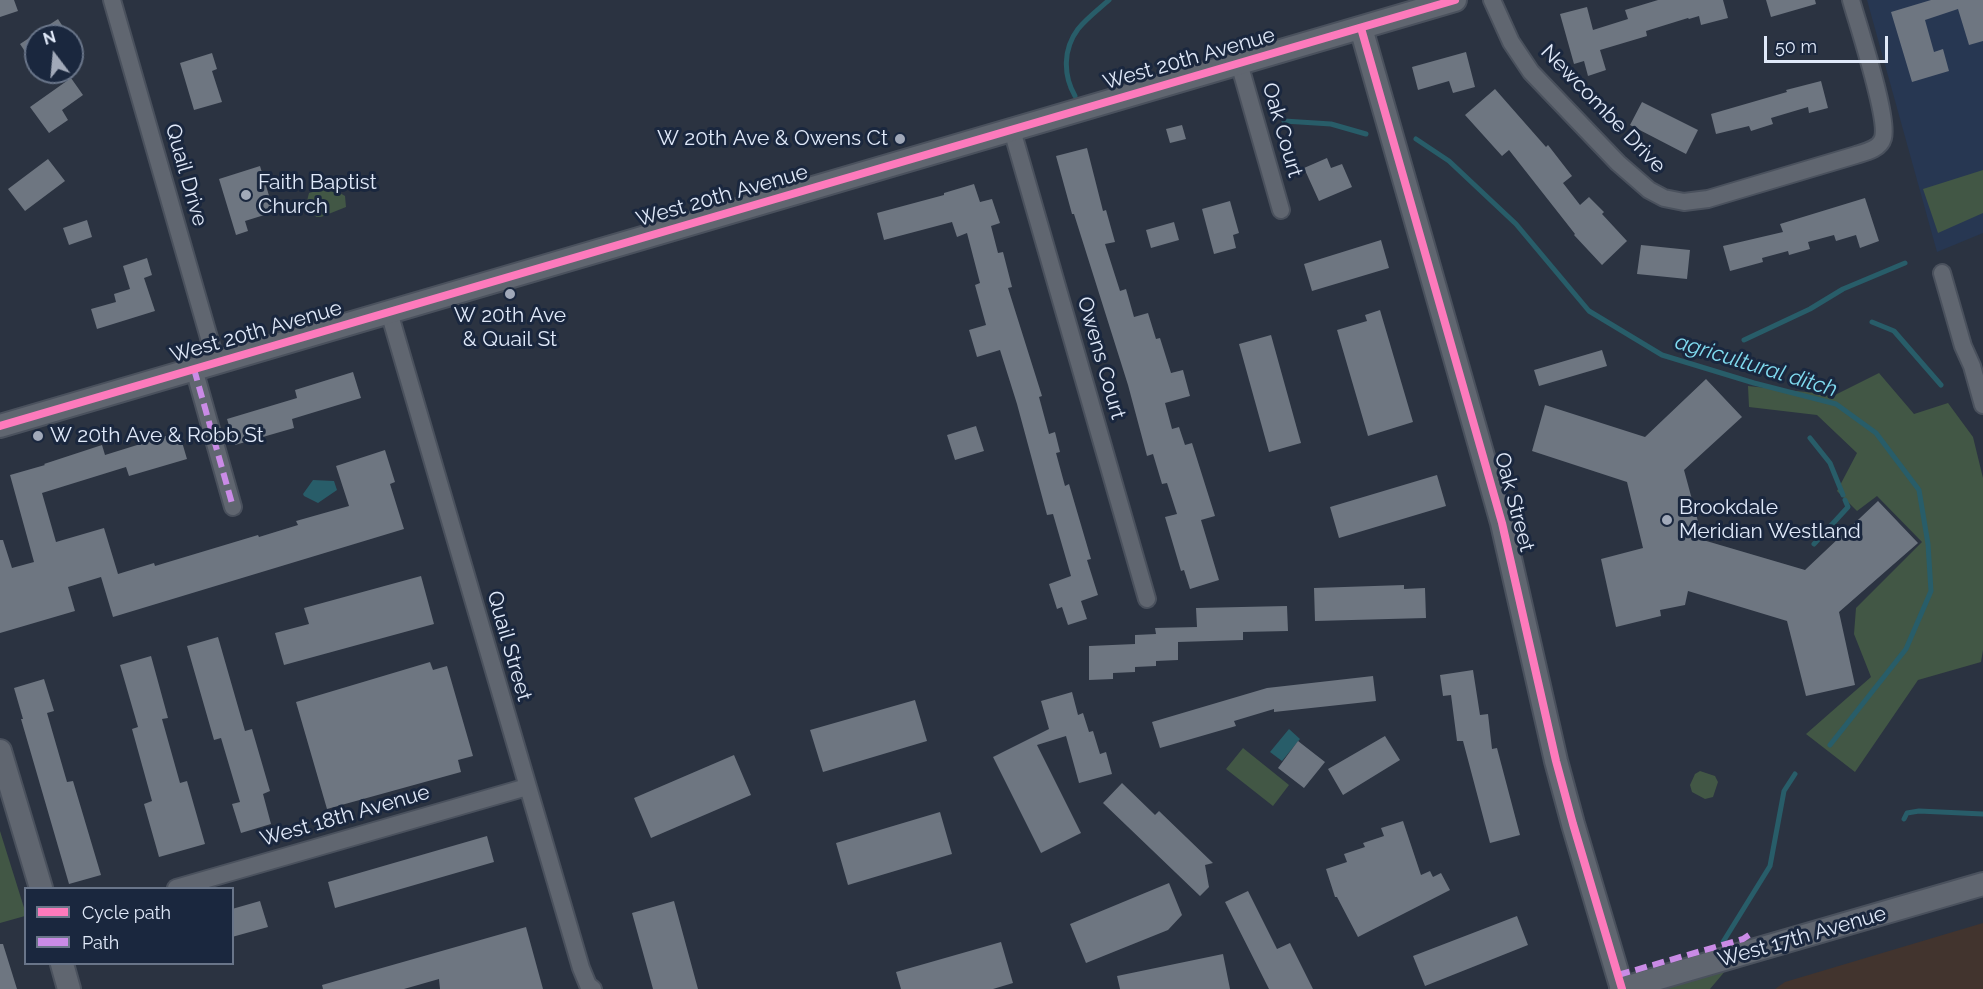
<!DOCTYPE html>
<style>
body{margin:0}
#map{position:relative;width:1983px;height:989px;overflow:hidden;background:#2b3341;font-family:Raleway,sans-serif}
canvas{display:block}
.legend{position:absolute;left:24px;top:887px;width:210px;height:78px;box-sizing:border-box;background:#1a273e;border:2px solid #697589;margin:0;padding:8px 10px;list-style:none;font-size:18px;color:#e0e9f9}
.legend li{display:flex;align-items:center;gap:12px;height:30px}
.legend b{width:30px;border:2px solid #697589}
.north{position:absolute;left:24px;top:24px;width:60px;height:60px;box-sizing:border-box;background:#1a273e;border:2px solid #697589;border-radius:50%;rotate:344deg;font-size:16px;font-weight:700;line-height:24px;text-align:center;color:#e0e9f9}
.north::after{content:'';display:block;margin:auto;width:21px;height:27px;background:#a1a9b9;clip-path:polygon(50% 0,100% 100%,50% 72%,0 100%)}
.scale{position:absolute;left:1764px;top:36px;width:124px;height:27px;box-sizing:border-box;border:3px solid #e0e9f9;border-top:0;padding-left:8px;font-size:18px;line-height:21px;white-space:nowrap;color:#e0e9f9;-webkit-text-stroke:4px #1a273e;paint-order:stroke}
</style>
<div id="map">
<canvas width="1983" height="989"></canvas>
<ul class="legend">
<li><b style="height:8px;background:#fd7abc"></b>Cycle path</li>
<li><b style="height:8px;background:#ca8be6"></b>Path</li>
</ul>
<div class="north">N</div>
<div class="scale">50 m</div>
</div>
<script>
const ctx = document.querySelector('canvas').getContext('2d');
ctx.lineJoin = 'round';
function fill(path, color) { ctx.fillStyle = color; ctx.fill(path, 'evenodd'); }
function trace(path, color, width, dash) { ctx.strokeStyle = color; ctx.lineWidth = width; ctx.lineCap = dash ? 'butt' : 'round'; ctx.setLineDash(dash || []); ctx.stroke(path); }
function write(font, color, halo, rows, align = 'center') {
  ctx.font = font + ' Raleway,sans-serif'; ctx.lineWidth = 6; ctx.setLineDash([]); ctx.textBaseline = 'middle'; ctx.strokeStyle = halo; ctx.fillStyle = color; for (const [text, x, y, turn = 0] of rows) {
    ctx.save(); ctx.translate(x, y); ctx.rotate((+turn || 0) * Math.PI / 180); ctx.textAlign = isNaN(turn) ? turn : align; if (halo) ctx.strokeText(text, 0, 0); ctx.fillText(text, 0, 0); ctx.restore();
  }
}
const commercial = new Path2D(`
 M1983,923V989H1775L1785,982Z`);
const built = new Path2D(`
 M1867,0H1983V233L1937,252Z`);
const green = new Path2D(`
 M1983,170V213L1938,233L1923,189Z
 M330,187L345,196L346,207L321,217H316L314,213L315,204L307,201L309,193Z
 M1879,373L1914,414L1948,403L1973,437L1983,478V650L1981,662L1918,680L1855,772L1806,734L1871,677L1854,634L1856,608L1922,542L1877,496L1857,511L1837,491L1857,453L1817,415L1749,407L1748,386L1835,395Z
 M1243,748L1289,785L1273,806L1226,769Z
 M1700,771L1715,776L1718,782L1713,797L1705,799L1692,792L1690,785L1695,774Z
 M0,831L26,914L25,916L0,923Z
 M1726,970L1710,989H1662Z`);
const water = new Path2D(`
 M313,480L334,481L337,490L318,503L304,496L303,494Z
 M1289,729L1300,739L1282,761L1270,752Z`);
const stream = new Path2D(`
 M1075,96C1063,75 1063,49 1078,29C1087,18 1099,9 1109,0
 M1284,121L1331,124L1366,134
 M1416,139L1449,161L1516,224L1589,311L1662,355L1754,383L1836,404L1876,433L1919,490L1928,544L1931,591L1906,649L1830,745
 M1872,322L1894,331L1941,385
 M1744,340L1810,309L1843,289L1905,263
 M1810,438L1830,463L1843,495
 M1814,544L1848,507L1845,500
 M1904,819L1907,813L1919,811L1983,814
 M1723,942L1770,866L1784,791L1795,774`);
const building = new Path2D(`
 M0,0H14L18,11L0,17Z
 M1658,0H1723L1728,18L1701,25L1699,16L1689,19L1688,18L1646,31L1647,36L1600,50L1606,70L1588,76L1584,61L1574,64L1560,14L1587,7L1593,30L1628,19L1625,10Z
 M1766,0H1815L1816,4L1771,17Z
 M1931,0H1983V41L1969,45L1958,9L1925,20L1934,52L1943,49L1949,71L1912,82L1891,12Z
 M58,19L69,36H36V68L20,44Z
 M1466,52L1475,87L1453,93L1449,81L1418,90L1412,67Z
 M212,53L217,69L212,71L222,102L194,110L180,63Z
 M71,78L83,95L62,110L68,120L49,133L30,107Z
 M1821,81L1828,108L1809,113L1808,107L1771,118L1773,124L1751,131L1749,126L1716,134L1711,114L1787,92L1786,90Z
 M1495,89L1546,147L1548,145L1572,176L1563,183L1580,205L1589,197L1604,212L1602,214L1627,241L1602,265L1574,235L1575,234L1509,150L1502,156L1465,115Z
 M1642,102L1698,130L1686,154L1630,125Z
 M1182,125L1186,139L1170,143L1166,129Z
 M1087,148L1103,211L1106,210L1115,242L1105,244L1120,291L1126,289L1134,317L1148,313L1156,339L1160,338L1171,373L1183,370L1190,396L1165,403L1172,429L1179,427L1185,445L1192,443L1215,516L1201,520L1219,580L1190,589L1184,570L1181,571L1165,517L1177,514L1167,483L1162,484L1153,454L1147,456L1128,385L1074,214H1072L1056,156Z
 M1327,158L1331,168L1342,164L1352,187L1319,201L1304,168Z
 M48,159L65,181L25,211L8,189Z
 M260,166L274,212L245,221L248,231L236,235L219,179Z
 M974,184L980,202L992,199L1000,223L991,226L998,253L1003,252L1012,287L1008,288L1042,396L1039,397L1049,434L1055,432L1060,452L1056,453L1065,486L1069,484L1091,559L1087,560L1098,595L1081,601L1087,619L1068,625L1062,607L1057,609L1049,584L1071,576L1053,514L1047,515L1017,404L1000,350L977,357L969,330L986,325L975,285L980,283L967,233L957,237L952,222L884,240L877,213L944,195V193Z
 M1865,198L1879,241L1860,248L1856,235L1836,241L1834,235L1808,242L1810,249L1789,255L1788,251L1762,258L1763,262L1730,271L1723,246L1783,232L1780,224Z
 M1230,201L1239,233L1233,235L1236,248L1214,254L1202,209Z
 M87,220L92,237L69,245L63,228Z
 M1174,222L1179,240L1151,248L1146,230Z
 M1381,240L1389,268L1312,291L1304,264Z
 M1641,245L1690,250L1687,279L1637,274Z
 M147,258L152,275L144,278L155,311L97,329L91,309L116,302L114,294L130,289L123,266Z
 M1380,310L1413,422L1368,436L1337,330L1367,321L1365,315Z
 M1271,335L1301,443L1269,452L1239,344Z
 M1602,350L1607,366L1539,386L1534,370Z
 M353,372L361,398L292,419L294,428L235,445L227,419L297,398L295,390Z
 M1706,379L1742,417L1684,470L1703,540L1805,570L1878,501L1918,543L1839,612L1855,685L1806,696L1787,621L1688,591L1685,605L1660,610L1661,616L1616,627L1601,559L1643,548L1627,482L1532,451L1545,405L1645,437Z
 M976,426L984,451L955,460L947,435Z
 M179,432L187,459L129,476L126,467L42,493L56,542L104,528L118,574L154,563L155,566L258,535L259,537L298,525L296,521L349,506L336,466L385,450L395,482L390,484L404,529L113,617L101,577L68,587L75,611L0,633V540H3L12,568L34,562L10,475L45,465L44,464L102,445L105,455Z
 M1437,475L1446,506L1339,538L1330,507Z
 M421,576L434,624L284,665L275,633L309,624L304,608Z
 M1404,585V589L1425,588L1426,618L1315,621L1314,588Z
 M1287,606L1288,631L1243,632V640L1178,642V660L1156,661V666L1135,667V672L1113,673V679L1089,680V646L1135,644V635L1156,634L1155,628L1197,627L1196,608Z
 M218,637L245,731L252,729L270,791L263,794L271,824L241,833L232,804L240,802L221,738L214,740L187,646Z
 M151,656L168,718L162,719L180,783L187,781L205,844L159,857L144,804L152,801L132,729L138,727L120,665Z
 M430,662L433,670L447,666L473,756L458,760L461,772L327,809L296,702Z
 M1473,670L1480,715L1488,714L1492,749L1497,748L1520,835L1490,843L1463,741H1457L1451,695L1443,696L1440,675Z
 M1373,676L1376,701L1274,712V709L1234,721L1236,726L1160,748L1152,722L1267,688Z
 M44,679L54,711L47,713L67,782L73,781L101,875L69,884L21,719H23L14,688Z
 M1072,692L1078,715L1083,713L1089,732L1093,731L1100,754L1106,752L1112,774L1079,783L1066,736L1037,745L1081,833L1041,853L993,757L1049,729L1041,701Z
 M915,700L927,741L823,772L810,730Z
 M1385,736L1400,760L1343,795L1328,769Z
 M1298,741L1325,762L1304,788L1278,768Z
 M734,755L751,795L651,838L634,798Z
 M1122,783L1155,815L1159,811L1213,863L1205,865L1209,887L1200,896L1103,803Z
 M940,812L952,854L848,885L836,843Z
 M1403,821L1421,875L1430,871L1433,877L1441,873L1450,890L1358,937L1337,897H1335L1326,869L1347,862L1344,854L1365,847L1363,843L1384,836L1381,828Z
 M487,836L494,862L335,908L328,882Z
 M1169,883L1182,915L1168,930L1086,963L1070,924Z
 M1248,891L1277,949L1290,943L1313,989H1269L1225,902Z
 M260,901L268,927L232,937V909Z
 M674,901L698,989H653L632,913Z
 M1517,916L1528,945L1425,986L1413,956Z
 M526,927L543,989H440L439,979L404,989H323L322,985Z
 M1001,942L1013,983L993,989H901L896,972Z
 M0,944H3L17,989H0Z
 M1223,954L1230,989H1120L1117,976Z`);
const street = new Path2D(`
 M112,0L216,362
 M1492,0L1511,42L1531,72L1618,163L1649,190L1664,198L1684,202L1708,199L1856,155C1866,152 1880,149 1883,138C1889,118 1858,25 1851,0
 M1239,63L1281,210
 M1012,130L1147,599
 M1942,273L1963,346L1972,366L1983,405
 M389,312L581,968L588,985L593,989
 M194,369L233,507
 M176,888L527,787`);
const secondary = new Path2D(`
 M1361,28L1502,523L1556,761L1573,824L1622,989
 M0,426L1455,0
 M0,751L41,888
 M62,964L69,989
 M1621,989L1983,884`);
const quiet = new Path2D(`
 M194,369L233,507
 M1618,975L1743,939L1749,935`);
const cycleway = new Path2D(`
 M1361,28L1502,523L1556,761L1573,824L1622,989
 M0,426L1455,0`);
const markers = [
 [900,139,6,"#a1a9b9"],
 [246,195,6,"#a1a9b9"],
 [510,294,6,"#a1a9b9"],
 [38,436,6,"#a1a9b9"],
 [1667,520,6,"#a1a9b9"]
];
const streetNames = [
 ["West 20th Avenue",1189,59,-16],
 ["Newcombe Drive",1603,109,46],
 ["Oak Court",1282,130,74],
 ["Quail Drive",186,175,74],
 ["West 20th Avenue",722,196,-16],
 ["West 20th Avenue",256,332,-16],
 ["Owens Court",1101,358,74],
 ["Oak Street",1514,502,75],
 ["Quail Street",509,646,74],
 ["West 18th Avenue",345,816,-16],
 ["West 17th Avenue",1802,937,-16]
];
const poiNames = [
 ["W 20th Ave & Owens Ct",888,139,"right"],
 ["Faith Baptist",258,183],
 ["Church",258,207],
 ["W 20th Ave",510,316,"center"],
 ["& Quail St",510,340,"center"],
 ["W 20th Ave & Robb St",50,436],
 ["Brookdale",1679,508],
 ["Meridian Westland",1679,532]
];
const waterNames = [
 ["agricultural ditch",1756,366,17]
];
fill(commercial, '#42342e');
fill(built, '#273752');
fill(green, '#425745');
fill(water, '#285d69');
trace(stream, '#285d69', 5);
fill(building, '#6e7681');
trace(street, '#4a515d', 20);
trace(secondary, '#4a515d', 26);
trace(street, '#606670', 16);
trace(secondary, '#606670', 22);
trace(quiet, '#ca8be6', 6, [12, 6]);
trace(cycleway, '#fd7abc', 8);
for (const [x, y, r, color] of markers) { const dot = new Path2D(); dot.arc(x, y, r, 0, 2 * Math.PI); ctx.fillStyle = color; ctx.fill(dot); trace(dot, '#1a273e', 2); }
write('21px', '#e0e9f9', '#1a273e', streetNames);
write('21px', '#e0e9f9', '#1a273e', poiNames, 'left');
write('italic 22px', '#80dbf0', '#1a273e', waterNames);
</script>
